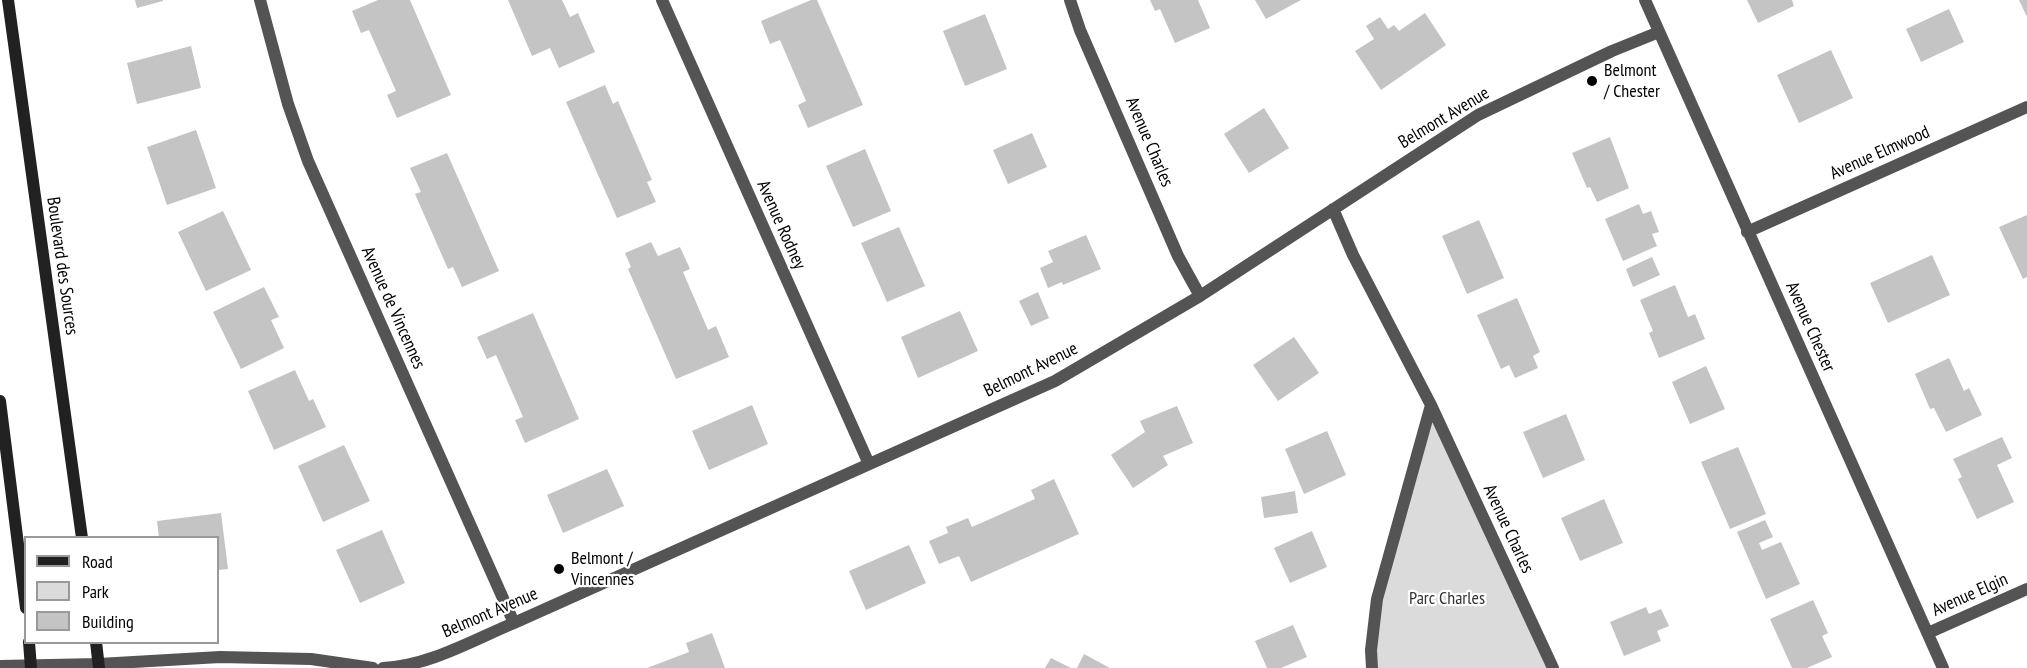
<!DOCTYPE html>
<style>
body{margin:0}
#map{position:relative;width:2027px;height:668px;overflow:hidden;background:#fff;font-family:"PT Sans Narrow",sans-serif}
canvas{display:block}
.legend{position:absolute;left:24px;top:536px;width:195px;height:108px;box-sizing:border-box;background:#fff;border:2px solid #999;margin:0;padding:8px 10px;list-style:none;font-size:18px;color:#000}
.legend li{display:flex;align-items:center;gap:12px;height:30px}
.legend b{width:30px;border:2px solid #999}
</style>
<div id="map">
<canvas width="2027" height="668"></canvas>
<ul class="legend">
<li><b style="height:8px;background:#212121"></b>Road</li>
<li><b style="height:16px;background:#dbdbdb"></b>Park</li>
<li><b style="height:16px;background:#c4c4c4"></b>Building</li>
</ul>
</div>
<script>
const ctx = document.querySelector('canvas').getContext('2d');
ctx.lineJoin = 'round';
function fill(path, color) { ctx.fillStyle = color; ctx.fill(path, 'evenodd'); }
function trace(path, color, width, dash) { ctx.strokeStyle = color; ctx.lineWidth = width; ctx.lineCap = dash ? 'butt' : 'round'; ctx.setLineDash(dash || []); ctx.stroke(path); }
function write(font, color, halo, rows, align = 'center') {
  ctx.font = font + ' "PT Sans Narrow",sans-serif'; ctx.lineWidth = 4.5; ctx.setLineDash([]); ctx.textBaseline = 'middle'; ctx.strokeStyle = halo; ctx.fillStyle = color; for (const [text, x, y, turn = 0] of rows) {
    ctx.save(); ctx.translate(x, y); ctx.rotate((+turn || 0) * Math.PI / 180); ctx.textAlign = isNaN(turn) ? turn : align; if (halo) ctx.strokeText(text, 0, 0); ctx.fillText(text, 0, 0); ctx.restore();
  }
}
const green = new Path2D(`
 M1431,405L1553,668H1372L1377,599Z`);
const building = new Path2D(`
 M135,0H163V1L137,8Z
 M378,0H410L451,95L397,118L387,95L396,91L369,30L361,33L352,11Z
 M508,0H562L570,17L578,13L595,52L559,68L550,48L532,56Z
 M811,0H817L863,105L808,128L798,105L806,101L780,40L770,44L761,21Z
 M1150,0H1198L1210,28L1175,43L1160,9L1155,11Z
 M1255,0H1301L1266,19Z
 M1747,0H1792L1794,6L1758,23Z
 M2019,0H2027V17Z
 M1949,9L1964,42L1921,62L1906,29Z
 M1425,13L1446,45L1381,90L1355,51L1374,39L1366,26L1380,17L1388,29L1394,25L1399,31Z
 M985,14L1007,69L965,86L943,31Z
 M191,46L201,88L137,104L127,63Z
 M1831,50L1853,98L1799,123L1777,75Z
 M605,85L613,104L618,101L652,180L647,182L656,202L617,218L566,102Z
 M1264,108L1289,148L1249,173L1224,134Z
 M196,130L216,188L167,205L147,147Z
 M1032,133L1047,167L1008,184L993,150Z
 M1610,137L1629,188L1597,202L1590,187L1587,188L1572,153Z
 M865,149L891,211L853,227L826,166Z
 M447,153L499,271L462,287L453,267L448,269L415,194L421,192L410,168Z
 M1639,204L1643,214L1651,211L1659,232L1652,234L1657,246L1623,261L1605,219Z
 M223,211L251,270L206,291L178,232Z
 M2027,215V277L2023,279L1999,227Z
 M1479,220L1504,278L1467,294L1442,236Z
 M899,227L925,286L887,302L861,243Z
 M1086,235L1101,269L1063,285L1062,282L1048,288L1040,268L1053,262L1048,251Z
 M651,242L658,256L680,247L690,269L683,272L708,330L716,326L729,357L676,379L628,269L631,267L625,253Z
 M1932,255L1950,295L1888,323L1870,283Z
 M1652,257L1660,275L1633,287L1626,269Z
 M1675,285L1688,317L1695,314L1705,339L1659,358L1649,333L1653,331L1640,300Z
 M264,287L279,317L271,320L284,348L241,369L213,312Z
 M1038,292L1049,318L1031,326L1019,301Z
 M1517,298L1540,352L1533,356L1538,368L1515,378L1509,365L1501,369L1477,315Z
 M960,311L978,351L918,378L901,337Z
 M533,313L579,419L525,443L515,420L523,417L496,355L487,359L477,337Z
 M1294,337L1319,373L1278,401L1253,365Z
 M1949,358L1964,391L1969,388L1982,415L1946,432L1934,408L1930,409L1915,374Z
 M1706,366L1725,409L1690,424L1672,382Z
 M295,370L309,401L313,399L326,427L274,450L248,391Z
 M752,405L768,444L709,470L692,431Z
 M1177,406L1193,443L1163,456L1168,465L1133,488L1111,455L1145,432L1140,421Z
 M1566,414L1585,460L1543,478L1523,432Z
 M1327,431L1346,475L1304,494L1285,449Z
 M2002,437L2012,458L1997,465L2014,502L1977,519L1958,479L1962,477L1953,459Z
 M344,445L370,501L323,522L298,466Z
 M1738,447L1766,514L1730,529L1701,462Z
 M607,469L624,506L563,533L547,495Z
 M1054,479L1079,534L971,582L959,556L939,564L929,541L948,533L946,527L968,518L972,527L1035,499L1031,490Z
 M1295,491L1298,513L1264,518L1261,497Z
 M1604,499L1623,543L1580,561L1561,518Z
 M221,513L228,569L218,570V538H159L157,521Z
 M1765,520L1773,537L1759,543L1762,550L1781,542L1800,584L1766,599L1737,532Z
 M382,530L405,583L360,603L336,550Z
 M1312,531L1327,567L1290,583L1274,548Z
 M909,545L926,583L866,610L849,571Z
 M1813,600L1828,633L1822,636L1832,657L1807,668H1792L1770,619Z
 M1646,607L1649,614L1661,609L1669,626L1657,631L1661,641L1624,656L1610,622Z
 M1293,625L1307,657L1281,668H1267L1255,641Z
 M712,633L725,668H647L689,652L686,643Z
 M1084,654L1110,668H1077Z
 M1051,658L1071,668H1045Z`);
const minor = new Path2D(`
 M260,0L288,104L308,161L514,623
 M662,0L869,464
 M1070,0L1080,30L1178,256L1200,296
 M1645,0L1943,668
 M1333,209L1353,255L1431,405L1553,668
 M1747,232L2027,107
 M1928,633L2027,589
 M0,666L99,664L220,657L311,659L373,668
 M383,668C429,666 473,640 514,623L1055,381L1200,296L1478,115L1612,51L1659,32
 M1372,668L1371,650L1377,599L1431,405`);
const secondary = new Path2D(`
 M8,0L82,538
 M0,401L26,608
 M29,642L31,668
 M96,642L99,668`);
const markers = [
 [1592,81,6,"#000"],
 [559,569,6,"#000"]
];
const poiNames = [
 ["Belmont",1604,71],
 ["/ Chester",1604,92],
 ["Belmont /",571,559],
 ["Vincennes",571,580]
];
const streetNames = [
 ["Belmont Avenue",1444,118,-31],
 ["Avenue Charles",1149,142,67],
 ["Avenue Elmwood",1880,153,-24],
 ["Avenue Rodney",781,225,66],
 ["Boulevard des Sources",62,266,82],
 ["Avenue de Vincennes",393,308,66],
 ["Avenue Chester",1810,327,66],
 ["Belmont Avenue",1031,370,-26],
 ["Avenue Charles",1508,529,65],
 ["Avenue Elgin",1970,595,-24],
 ["Belmont Avenue",490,613,-23]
];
const parkNames = [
 ["Parc Charles",1447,599]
];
fill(green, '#dbdbdb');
fill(building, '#c4c4c4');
trace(minor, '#545454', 12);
trace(secondary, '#212121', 12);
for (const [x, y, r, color] of markers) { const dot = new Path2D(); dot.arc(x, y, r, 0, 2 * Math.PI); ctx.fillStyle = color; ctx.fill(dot); trace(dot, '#fff', 2); }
write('18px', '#000', '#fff', poiNames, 'left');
write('18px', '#000', '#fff', streetNames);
write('18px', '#323232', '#fff', parkNames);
</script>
